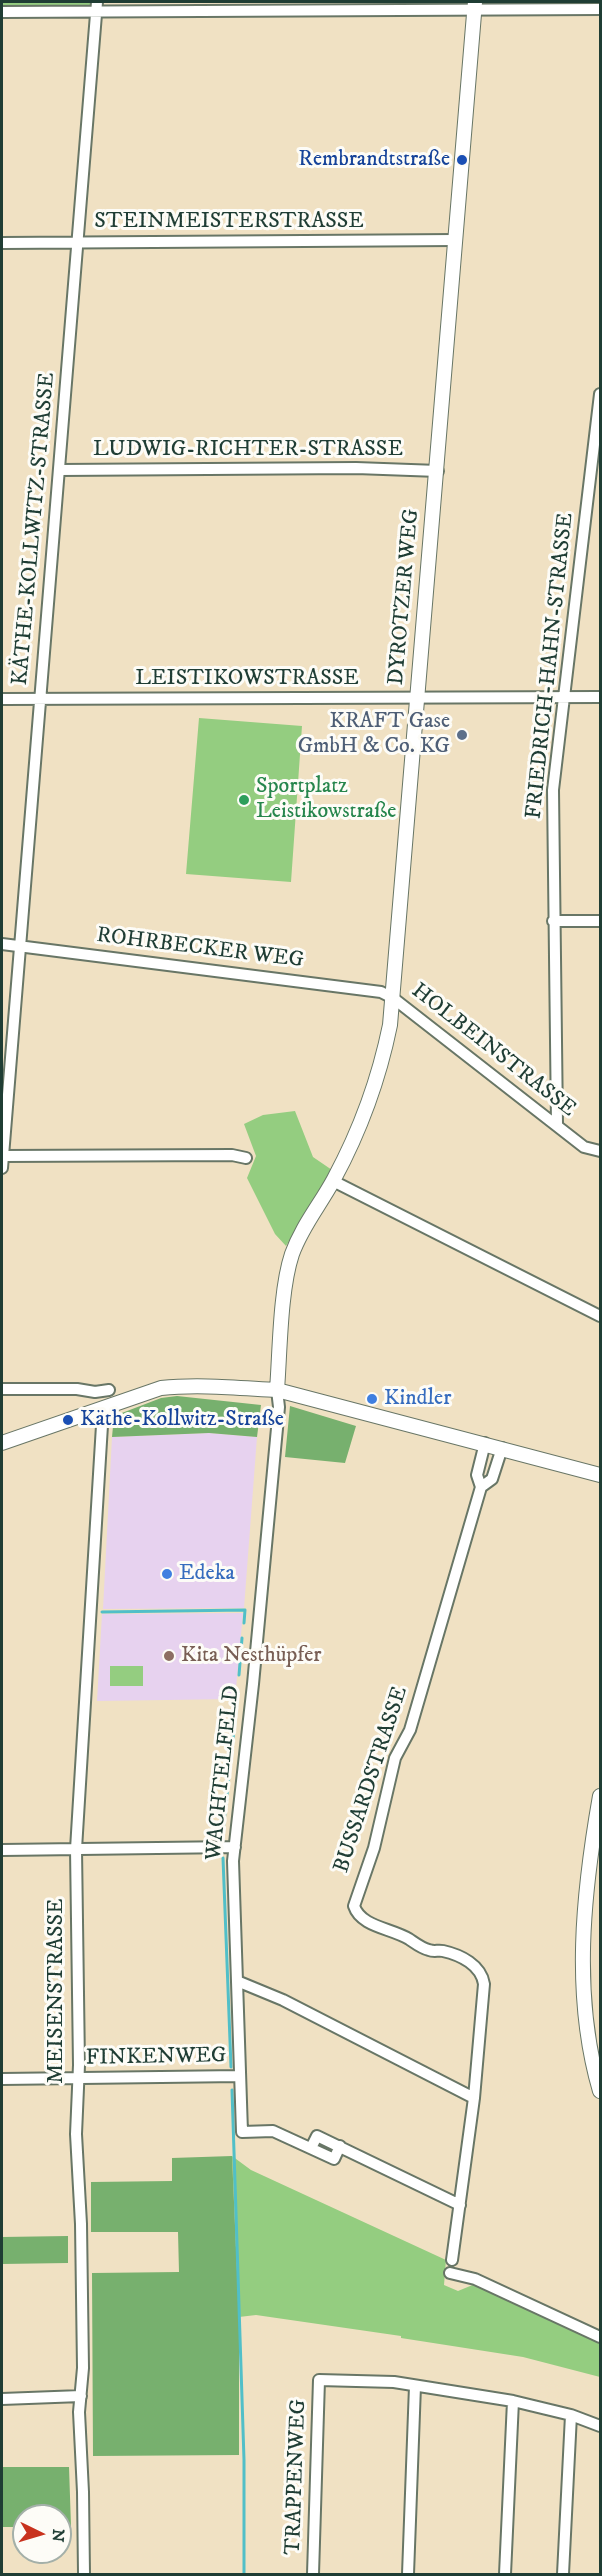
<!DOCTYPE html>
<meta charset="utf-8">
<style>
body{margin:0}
#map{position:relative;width:602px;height:2576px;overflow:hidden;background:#f0e1c3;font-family:"IM FELL DW Pica",serif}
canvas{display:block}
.frame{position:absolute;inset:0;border:3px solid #1f3d34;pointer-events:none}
.north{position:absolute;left:12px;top:2504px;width:60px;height:60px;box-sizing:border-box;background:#fdfcf7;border:2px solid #a4b0a9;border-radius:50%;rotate:95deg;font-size:16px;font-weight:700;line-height:24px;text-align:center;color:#1f3d34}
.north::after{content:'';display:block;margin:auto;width:21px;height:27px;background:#c8321e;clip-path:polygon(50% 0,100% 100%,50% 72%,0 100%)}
</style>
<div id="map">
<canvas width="602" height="2576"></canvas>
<div class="frame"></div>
<div class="north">N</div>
</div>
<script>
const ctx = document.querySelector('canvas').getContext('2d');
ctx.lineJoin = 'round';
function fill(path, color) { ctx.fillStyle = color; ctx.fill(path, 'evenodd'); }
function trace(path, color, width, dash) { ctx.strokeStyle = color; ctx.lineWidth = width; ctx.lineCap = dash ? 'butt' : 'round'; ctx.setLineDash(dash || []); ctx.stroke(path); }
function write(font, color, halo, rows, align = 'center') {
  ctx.font = font + ' "IM FELL DW Pica",serif'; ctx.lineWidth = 6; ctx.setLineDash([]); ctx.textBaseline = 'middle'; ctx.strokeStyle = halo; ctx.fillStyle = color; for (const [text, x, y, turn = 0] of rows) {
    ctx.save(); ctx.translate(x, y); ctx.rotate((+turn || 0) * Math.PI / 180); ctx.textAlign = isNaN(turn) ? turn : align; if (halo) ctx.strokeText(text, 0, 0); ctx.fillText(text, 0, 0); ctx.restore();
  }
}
const built = new Path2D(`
 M209,1433L257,1437L244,1608L103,1609L112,1437Z
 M243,1613L235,1699L97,1701L102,1614Z`);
const green = new Path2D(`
 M2,2H94L93,9L2,8Z
 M199,718L302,726L291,882L186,874Z
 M295,1111L313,1157L332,1170L286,1246L275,1234L247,1178L256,1156L244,1124L263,1115Z
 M110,1666H143V1686H110Z
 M232,2156L251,2170L446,2260L444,2285L458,2291L475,2284L600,2342V2377L523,2357L401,2338V2336L256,2315L239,2317Z`);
const forest = new Path2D(`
 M177,1396L261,1405L257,1437L209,1433L112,1437L114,1416L161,1398Z
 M290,1406L356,1426L345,1463L285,1457Z
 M232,2156L239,2317V2455L93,2456L92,2273L179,2272L178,2232H91V2182L172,2181V2158Z
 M68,2236V2263L2,2264V2237Z
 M2,2467H69L71,2526H60V2516H24V2527H2Z`);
const stream = new Path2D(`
 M102,1612L245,1610L244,1623
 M239,1675L242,1638
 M223,1831L238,1692
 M223,1858L231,2067
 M232,2090L244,2460V2574`);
const minor = new Path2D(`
 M2,12L600,9
 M2,243L456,240
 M59,470L356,468L438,471
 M2,699L600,697
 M553,921H600
 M2,944L381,992L393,998L584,1147L600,1151
 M557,1124L553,790L600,394
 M2,1156L232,1155L246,1158
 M2,1168L97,2
 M333,1181L600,1316
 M2,1389H77L95,1392L109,1390
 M277,1390L279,1407L253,1684L233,1861L242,2132L273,2131L334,2159L340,2146
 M481,1487L477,1475L485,1443
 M2,1850L235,1847
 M237,1981L283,2000L474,2098
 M2,2079L240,2076
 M311,2148L317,2136L460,2205
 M452,2260L474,2098L484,1984C481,1965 461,1955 443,1951C438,1950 434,1952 429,1950C421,1948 415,1943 409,1939C391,1928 361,1927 354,1906L374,1848L395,1758L410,1730L481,1487L492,1479L502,1448
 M450,2273L475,2279L600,2337
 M2,2399L81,2396
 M84,2574L83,2492L79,2412L83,2368L81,2224L76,2134L79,2065L76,1849L103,1409
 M313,2574L319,2380L394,2382L513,2401L571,2415L600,2426
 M408,2574L415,2386
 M505,2574L513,2401
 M563,2574L571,2415`);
const tertiary = new Path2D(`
 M277,1390C280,1351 280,1290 292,1254C302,1226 320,1205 334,1179C361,1129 379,1079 390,1025L475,2
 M2,1443L161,1388C199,1384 239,1388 277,1390L600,1475
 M600,1796C583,1893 572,1995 600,2091`);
const markers = [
 [462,160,6,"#1a4fb4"],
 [462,735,6,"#5c6f8a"],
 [244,800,6,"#2e9e5b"],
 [372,1399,6,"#3f7fe0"],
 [68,1420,6,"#1a4fb4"],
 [167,1574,6,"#3f7fe0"],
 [169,1656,6,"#8d6e63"]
];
const transitNames = [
 ["Rembrandtstraße",450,160],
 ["Käthe-Kollwitz-Straße",80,1420,"left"]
];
const streetNames = [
 ["STEINMEISTERSTRASSE",229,222],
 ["LUDWIG-RICHTER-STRASSE",248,450],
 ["KÄTHE-KOLLWITZ-STRASSE",35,529,-85],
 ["DYROTZER WEG",405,597,-85],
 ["FRIEDRICH-HAHN-STRASSE",551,666,-84],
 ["LEISTIKOWSTRASSE",247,679],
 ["ROHRBECKER WEG",200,949,7],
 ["HOLBEINSTRASSE",493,1051,38],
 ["WACHTELFELD",224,1773,-84],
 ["BUSSARDSTRASSE",372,1780,-72],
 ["MEISENSTRASSE",57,1991,-90],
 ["FINKENWEG",156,2058,-1],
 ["TRAPPENWEG",297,2477,-88]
];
const serviceNames = [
 ["KRAFT Gase",450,722],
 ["GmbH & Co. KG",450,747]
];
const leisureNames = [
 ["Sportplatz",256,787],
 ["Leistikowstraße",256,812]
];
const shopNames = [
 ["Kindler",384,1399],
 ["Edeka",179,1574]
];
const educationNames = [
 ["Kita Nesthüpfer",181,1656]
];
fill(built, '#e7d2ef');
fill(green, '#94cd80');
fill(forest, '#77b06e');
trace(stream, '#51bfc8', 3);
trace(minor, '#687666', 14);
trace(tertiary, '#687666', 16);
trace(minor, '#fff', 10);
trace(tertiary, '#fff', 14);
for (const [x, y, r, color] of markers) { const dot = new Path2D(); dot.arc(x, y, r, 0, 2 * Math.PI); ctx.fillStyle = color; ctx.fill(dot); trace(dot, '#fdfcf7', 2); }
write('22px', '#164399', '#fdfcf7', transitNames, 'right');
write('22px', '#1f3d34', '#fdfcf7', streetNames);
write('22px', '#4e5e75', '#fdfcf7', serviceNames, 'right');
write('22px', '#27864d', '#fdfcf7', leisureNames, 'left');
write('22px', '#366cbe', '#fdfcf7', shopNames, 'left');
write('22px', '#785e54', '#fdfcf7', educationNames, 'left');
</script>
